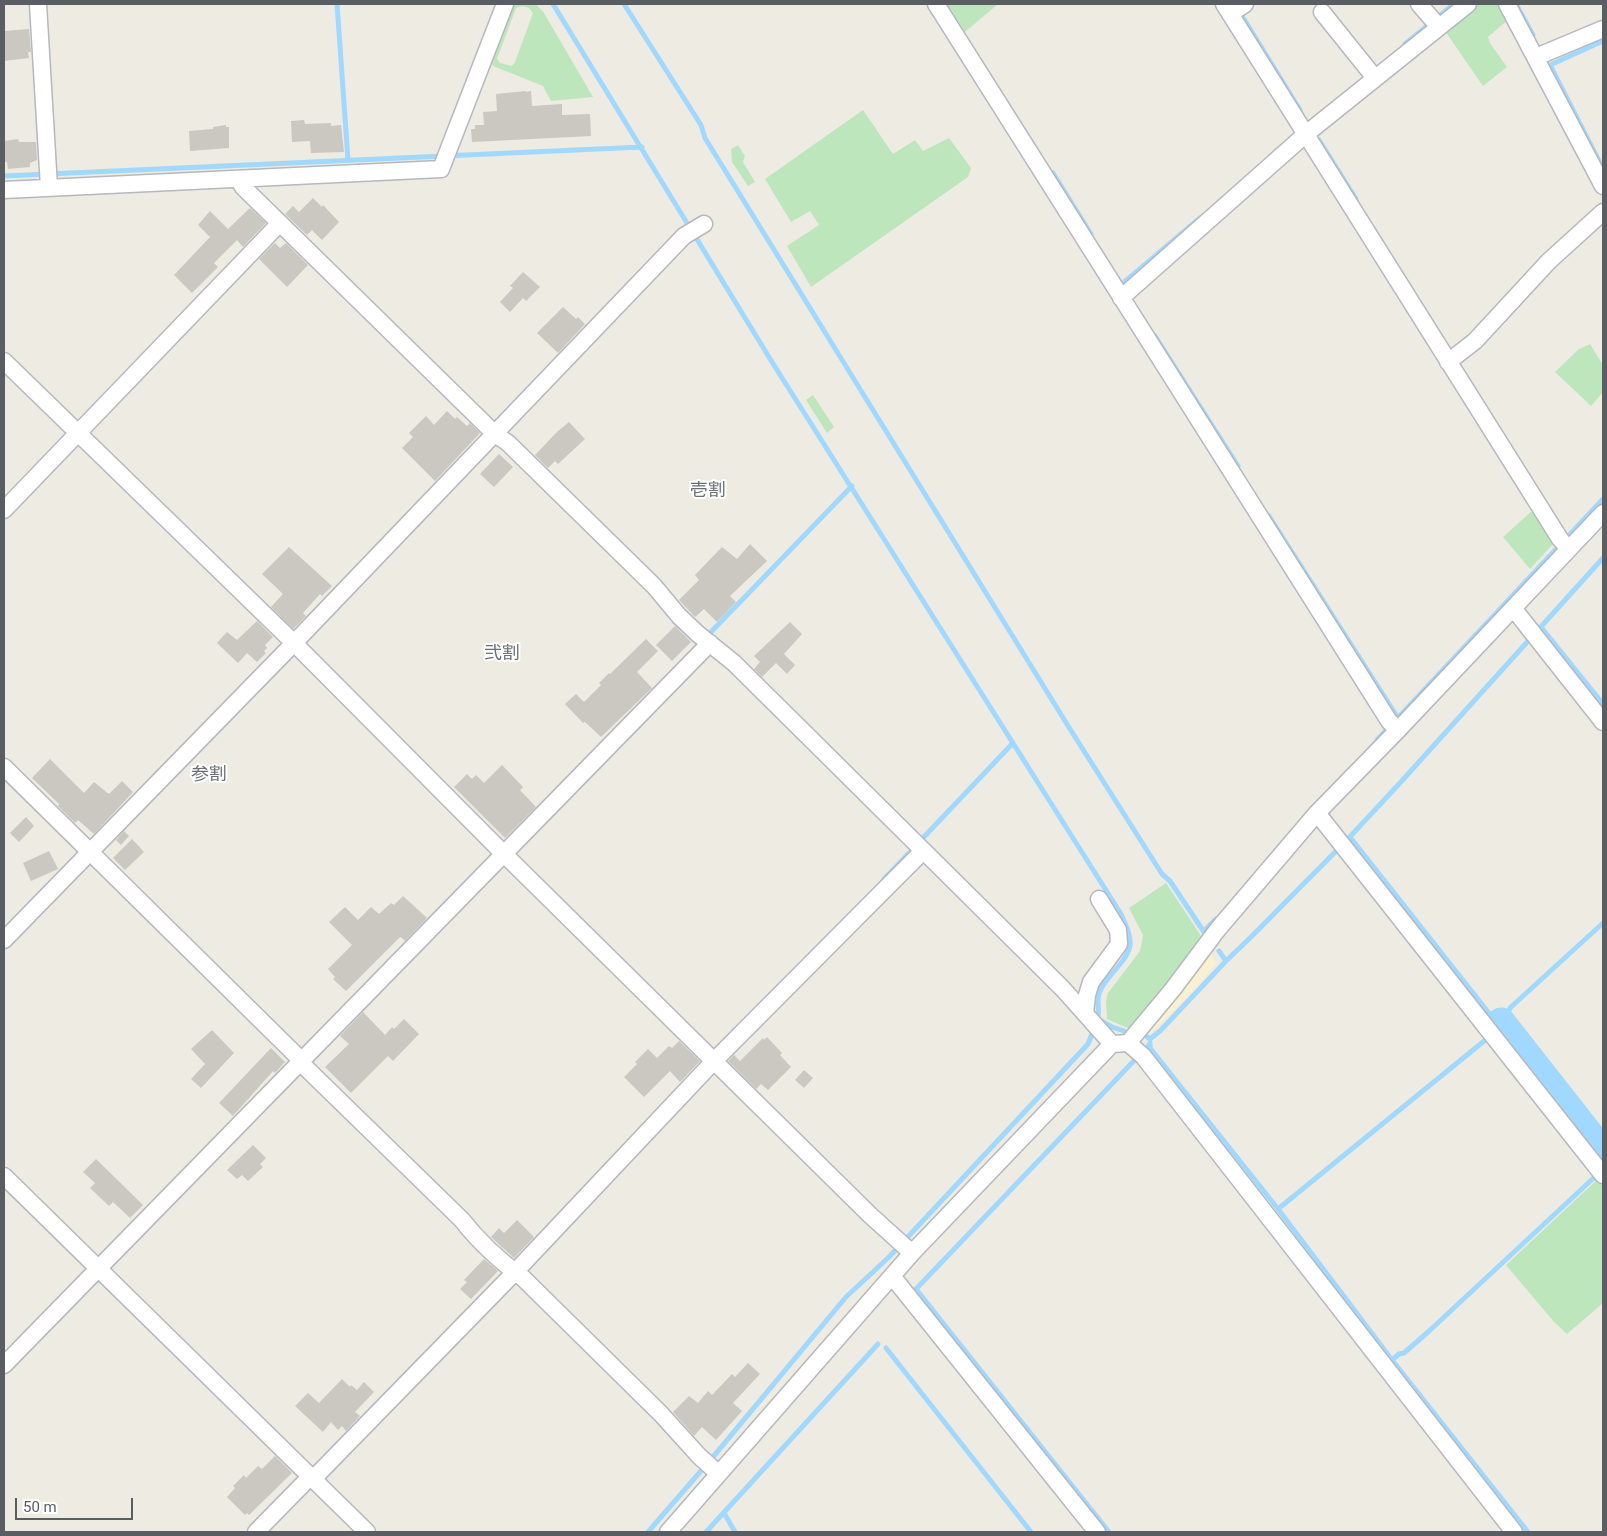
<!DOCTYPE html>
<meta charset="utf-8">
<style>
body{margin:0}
#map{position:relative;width:1607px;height:1536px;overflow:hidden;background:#eeebe2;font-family:Roboto,sans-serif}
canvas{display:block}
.frame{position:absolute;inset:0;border:5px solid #5a5e63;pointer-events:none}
.scale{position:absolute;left:15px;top:1498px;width:118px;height:22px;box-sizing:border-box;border:2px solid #5a5e63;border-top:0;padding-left:6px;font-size:15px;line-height:18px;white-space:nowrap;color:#5a5e63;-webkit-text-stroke:4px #fff;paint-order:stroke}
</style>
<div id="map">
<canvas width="1607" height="1536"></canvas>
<div class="frame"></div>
<div class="scale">50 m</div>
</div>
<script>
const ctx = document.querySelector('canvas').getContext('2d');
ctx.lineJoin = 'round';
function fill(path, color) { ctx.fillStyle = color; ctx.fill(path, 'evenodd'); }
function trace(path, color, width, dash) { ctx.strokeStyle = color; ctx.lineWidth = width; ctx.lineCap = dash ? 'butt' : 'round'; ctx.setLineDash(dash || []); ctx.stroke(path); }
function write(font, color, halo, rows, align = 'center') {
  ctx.font = font + ' Roboto,"Noto Sans JP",sans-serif'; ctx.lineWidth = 4; ctx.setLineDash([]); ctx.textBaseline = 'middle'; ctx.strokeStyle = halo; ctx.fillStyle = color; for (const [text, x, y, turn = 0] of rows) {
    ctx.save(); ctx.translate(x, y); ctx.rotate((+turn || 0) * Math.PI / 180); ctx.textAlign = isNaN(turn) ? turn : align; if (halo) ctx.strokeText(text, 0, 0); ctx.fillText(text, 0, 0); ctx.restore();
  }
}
const green = new Path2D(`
 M513,4H536L544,13L593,97L551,101L543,86L493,66L491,60ZM522,6L529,8L533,13L515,62L512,66L500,63L497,59L516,8Z
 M947,4H998L965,32Z
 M1477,4H1500L1508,20L1488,37L1490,43L1507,67L1483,86L1445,31Z
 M863,110L893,154L915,140L923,151L949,138L971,168L968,177L811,287L787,246L819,225L810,211L791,222L765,179Z
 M738,145L745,156L743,162L755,182L748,186L732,162L731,149Z
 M1590,344L1603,365V392L1591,406L1555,372L1579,349Z
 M813,395L834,427L827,433L806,400Z
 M1533,510L1554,543L1530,569L1503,537Z
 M1166,883L1203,939L1130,1029L1107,1019L1106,1001L1108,993L1140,951L1143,935L1129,908Z
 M1600,1177L1603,1181V1303L1567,1334L1554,1322L1506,1265Z`);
const sand = new Path2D(`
 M1211,948L1215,964C1195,989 1173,1013 1149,1034L1142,1033Z`);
const stream = new Path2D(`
 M337,4L348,160
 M553,4L772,362L1121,914C1125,923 1131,935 1130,945C1128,961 1106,976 1100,991C1095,1001 1101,1010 1097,1021
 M624,4L701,125L705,138L1070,729L1162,874L1170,881L1206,935
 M1516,4L1533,35
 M1239,11L1300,110
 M1603,41L1550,65L1603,169
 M1405,44L1454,4
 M1319,140L1356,199
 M1053,173L1091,234
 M4,176L642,147
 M1122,284L1200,218
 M1155,336L1238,466
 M1269,516L1398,718
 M1541,627L1603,704
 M711,632L852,486
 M1396,720L1603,499
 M1377,740L1390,726
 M1350,837L1492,1017L1501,1022
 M922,839L1013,743
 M884,879L914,848
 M1204,931L1216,919
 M1219,951L1226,961
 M1098,1019L1112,1027L1124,1031
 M1146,1036L1150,1039L1160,1031L1226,961L1252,936L1346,841L1399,784L1603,558
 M1150,1043V1048L1278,1209L1392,1360L1528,1532
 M1278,1209L1489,1037L1496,1030L1511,1007L1603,923
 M886,1348L1031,1532
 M1392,1360L1399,1354L1404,1353L1428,1332L1599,1173
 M724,1513L735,1532
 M648,1532L713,1457L846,1297L889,1257L1088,1044L1094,1029
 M706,1532L878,1344
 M1109,1532L916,1289L1150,1044`);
const river = new Path2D(`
 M1501,1022L1603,1152`);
const building = new Path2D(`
 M29,29L31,52H28L29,58L4,61V31Z
 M526,91V92L531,91L532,106L562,104V115L590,114L591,136L472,142L471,129H475V125H484L483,112L497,111L496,94Z
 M304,120L305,124L331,123V126L341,125L344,152L311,153L310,141L292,142L291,121Z
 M226,125V127H229V148L190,151L189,131L213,129V127Z
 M18,139L19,142H36L37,160L30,163V167L8,169L7,162H4V141Z
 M313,198L322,207L323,205L339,222L322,240L312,230L307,235L285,214L293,206L299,212Z
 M250,208L266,223L243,247L237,240L214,263L218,267L192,293L174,275L210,237L198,225L210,211L228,229Z
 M275,243L280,248L286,243L308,265L287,287L259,259Z
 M523,272L540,287L526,301L523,298L510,312L500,302L513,288L510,286Z
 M563,307L576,319L578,317L585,324L558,353L537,333Z
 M447,411L455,419L457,417L467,426L470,423L480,433L435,481L402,448L413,437L409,433L426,416L434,425Z
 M569,422L585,439L558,464L555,461L548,468L535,455L557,432Z
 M499,454L513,467L494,487L480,474Z
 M750,544L767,561L730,596L736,602L717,622L704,609L695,617L679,600L699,580L695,575L722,547L737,559Z
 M289,547L332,586L322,596L320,594L303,613L306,616L293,629L271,607L283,594L262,574Z
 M257,621L273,637L265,645L267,648L264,651L266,653L257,662L247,653L238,663L217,643L227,632L237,640Z
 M790,622L802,634L784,654L795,665L787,674L776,663L762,677L754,669L760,662L754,656Z
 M675,626L691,642L672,661L656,645Z
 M646,639L658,651L637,672L652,688L601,737L585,722L583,723L565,704L576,694L584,702L601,685L599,683L609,673L610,674Z
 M50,759L84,793L94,782L109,794L122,781L133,792L94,834L78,820L75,823L58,806L59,804L32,778Z
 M502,765L523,787L520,790L536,807L505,838L454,787L467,774L472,779L476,775L484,783Z
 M26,817L34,826L19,842L10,833Z
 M124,831L129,836L121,845L116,840Z
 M132,839L144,852L125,870L113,858Z
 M49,851L58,869L31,881L23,863Z
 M403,896L427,918L405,941L401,937L399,938L346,991L333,979L335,977L328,969L352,945L329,922L345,907L358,920L371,907L379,914L391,903L394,905Z
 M363,1012L385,1035L392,1027L394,1029L404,1019L419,1034L393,1061L388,1056L351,1093L325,1067L349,1044L340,1036Z
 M212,1030L234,1053L201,1088L191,1079L205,1064L191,1049Z
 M767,1037L782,1053L780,1055L791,1067L768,1090L761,1084L756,1089L728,1061L734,1055L740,1061L763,1038L764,1040Z
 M679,1041L700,1061L680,1082L670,1071L644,1097L624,1077L637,1064L635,1062L648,1049L657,1058L669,1046L672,1048Z
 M271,1048L285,1062L275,1073L273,1071L233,1116L219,1103Z
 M804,1070L813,1078L804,1088L795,1080Z
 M253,1145L266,1158L260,1164L263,1167L248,1181L242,1175L237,1179L227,1170Z
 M96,1159L143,1205L130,1218L113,1202L109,1206L90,1188L95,1183L83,1172Z
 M517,1220L534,1237L514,1258L491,1237L499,1228L504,1233Z
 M484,1259L498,1271L471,1299L460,1289L467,1282L464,1280Z
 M748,1363L760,1374L733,1403L742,1411L716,1440L702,1427L694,1436L673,1412L689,1396L698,1403L708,1391L712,1395L732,1374L735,1377Z
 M342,1379L350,1387L351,1385L357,1390L364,1382L374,1392L355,1412L360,1416L346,1431L342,1426L338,1430L331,1422L323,1432L295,1406L308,1393L319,1403Z
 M275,1456L292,1473L249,1515L247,1513L245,1515L227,1497L235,1488L233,1486L244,1475L246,1478L258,1466L262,1469Z`);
const street = new Path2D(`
 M38,4L49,187
 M936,4L1389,721L1398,730
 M1224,4L1560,539L1569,549
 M1419,4L1439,27
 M1507,4L1603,186
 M1322,12L1375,78
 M1230,14L1245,4
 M1536,57L1603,29
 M238,179L243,187L495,434L508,443L654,586L679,616L698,634L734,663L1063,989L1112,1044
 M4,190L441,169L505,4
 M1121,298L1306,134L1468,4
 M4,361L294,643L503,853L870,1215L912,1253
 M1448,362L1475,341L1549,261L1603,212
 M4,510L280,223
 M1513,608L1603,722
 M4,767L301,1060L305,1067L462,1220C479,1242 500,1261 523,1278L661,1414L699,1456L719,1474
 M1317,813L1603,1175
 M4,940L294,643L684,236L704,224
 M1085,1013L1087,995L1091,982L1119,944L1118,930L1099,899
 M1128,1043L1173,989L1218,929L1317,813L1398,730L1603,513
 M4,1176L367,1532
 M892,1276L1097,1532
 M4,1365L710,643
 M313,1479L515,1272L714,1061L923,851
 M256,1532L310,1477
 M668,1532L912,1253L1112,1044L1128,1043L1143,1056L1514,1532`);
const neighbourhoodNames = [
 ["壱割",708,491],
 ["弐割",502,654],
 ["参割",209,775]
];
fill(green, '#bee6bd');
fill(sand, '#fbf0cf');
trace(stream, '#a0d8ff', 5);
trace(river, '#a0d8ff', 29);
fill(building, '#cbc7c1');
trace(street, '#b5b8bd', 19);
trace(street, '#fff', 16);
write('18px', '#6b7075', '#fff', neighbourhoodNames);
</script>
